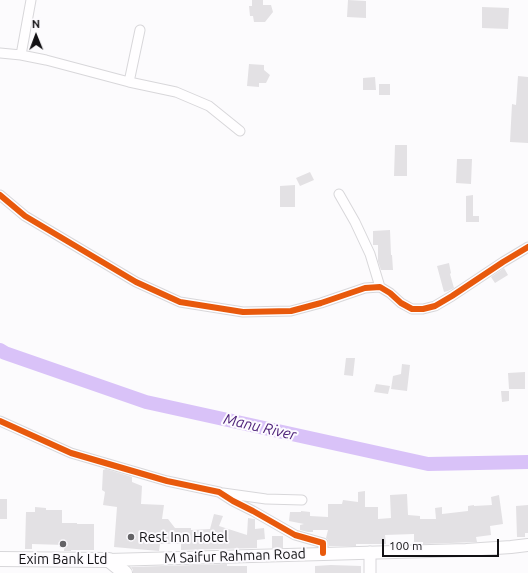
<!DOCTYPE html>
<style>
body{margin:0}
#map{position:relative;width:528px;height:573px;overflow:hidden;background:#fcfbfd;font-family:Ubuntu,sans-serif}
canvas{display:block}
.north{position:absolute;left:16px;top:16px;width:40px;height:40px;-webkit-text-stroke:3px #fcfafe;paint-order:stroke;rotate:359deg;font-size:11px;font-weight:700;line-height:16px;text-align:center;color:#121114}
.north::after{content:'';display:block;margin:auto;width:14px;height:18px;background:#121114;clip-path:polygon(50% 0,100% 100%,50% 72%,0 100%)}
.scale{position:absolute;left:382px;top:539px;width:117px;height:18px;box-sizing:border-box;border:2px solid #121114;border-top:0;padding-left:5px;font-size:12px;line-height:14px;white-space:nowrap;color:#121114;-webkit-text-stroke:3px #fcfafe;paint-order:stroke}
</style>
<div id="map">
<canvas width="528" height="573"></canvas>
<div class="north">N</div>
<div class="scale">100 m</div>
</div>
<script>
const ctx = document.querySelector('canvas').getContext('2d');
ctx.lineJoin = 'round';
function trace(path, color, width, dash) { ctx.strokeStyle = color; ctx.lineWidth = width; ctx.lineCap = dash ? 'butt' : 'round'; ctx.setLineDash(dash || []); ctx.stroke(path); }
function fill(path, color) { ctx.fillStyle = color; ctx.fill(path, 'evenodd'); }
function write(font, color, halo, rows, align = 'center') {
  ctx.font = font + ' Ubuntu,sans-serif'; ctx.lineWidth = 4; ctx.setLineDash([]); ctx.textBaseline = 'middle'; ctx.strokeStyle = halo; ctx.fillStyle = color; for (const [text, x, y, turn = 0] of rows) {
    ctx.save(); ctx.translate(x, y); ctx.rotate((+turn || 0) * Math.PI / 180); ctx.textAlign = isNaN(turn) ? turn : align; if (halo) ctx.strokeText(text, 0, 0); ctx.fillText(text, 0, 0); ctx.restore();
  }
}
const river = new Path2D(`
 M0,350L5,353L146,402L428,464L528,462`);
const building = new Path2D(`
 M252,0H263V5H271L273,12L265,22H254L253,16H250L249,6H252Z
 M348,0L366,1V18L347,17Z
 M482,7L509,8L508,29L482,28Z
 M249,64L264,65V70L270,75L266,83H259V87L247,86Z
 M518,76L528,77V143L510,142L512,104L516,105Z
 M375,77L376,90H363V78Z
 M379,84H390V95H379Z
 M395,145H407V176H394Z
 M457,159H472L471,184L456,183Z
 M310,172L314,180L300,186L296,178Z
 M295,185V207H280V186Z
 M473,195V216H479V222H466V196Z
 M390,230L391,255H392L393,270H381L378,261V245H373V231Z
 M449,263L451,273L450,274L454,288L448,291L444,292L437,266Z
 M504,268L508,275L495,283L491,277Z
 M346,358H355L353,376L344,375Z
 M402,364L410,365L407,391L391,389L393,376L401,374Z
 M525,372V389H509L508,373Z
 M376,384L390,386L388,394L374,392Z
 M501,391H509V401L502,402Z
 M106,469L132,477V482L142,486L141,504L164,505L162,519H168L175,528H191V530L210,529L214,514L223,516L219,526L247,535L248,518L254,519H255V529L264,528L265,539L257,540V548L181,550V544H160L159,551L114,547L117,507L103,505L105,492L102,490L103,470Z
 M365,491V507H378V519L391,518L390,495L407,494L408,515L420,516V519H436L435,508L442,507V514L468,511V506L474,505V506L492,505L491,497L499,495L503,524L490,526L491,535L476,537L477,542L423,544V542H414V534L385,535L386,544H356V546H329L328,540L326,538L328,530H313V532H308L300,530V525L304,524L289,521L290,512H301V511L310,512V516L328,517V504H342L343,500L358,502V492Z
 M0,499H7V519H0Z
 M528,505V533H525V537H517L516,506Z
 M35,507L46,508V510H62V523H77V524H94V550H71V551H64V545L32,544V549H25L26,512H35Z
 M272,536H283V548H272Z
 M227,564V566H247V573H133V570L131,567Z
 M331,565L361,566V573H315V566Z`);
const minor = new Path2D(`
 M0,53L21,55L46,60L129,82L176,92L209,106L240,131
 M21,55L31,0
 M129,82L140,30
 M339,194L355,222L370,254L380,287
 M0,195L25,216L136,282L180,302L243,312L291,311L321,303L365,288L380,287L390,293L401,303L412,309H423L435,306L452,296L503,262L528,247
 M0,421L71,453L167,481L219,492L233,501L253,511L295,535L323,543V553
 M223,493L266,499L302,500`);
const tertiary = new Path2D(`
 M370,552V573`);
const secondary = new Path2D(`
 M109,560L466,550L511,547L528,545`);
const trunk = new Path2D(`
 M0,559L109,560L125,573`);
const cycleway = new Path2D(`
 M0,195L25,216L136,282L180,302L243,312L291,311L321,303L365,288L380,287L390,293L401,303L412,309H423L435,306L452,296L503,262L528,247
 M0,421L71,453L167,481L219,492L233,501L253,511L295,535L323,543V553`);
const markers = [
 [131,537,4,"#646366"],
 [63,544,4,"#646366"]
];
const poiNames = [
 ["Rest Inn Hotel",139,537],
 ["Exim Bank Ltd",63,559,"center"]
];
const streetNames = [
 ["M Saifur Rahman Road",235,556,-2]
];
const waterNames = [
 ["Manu River",260,427,13]
];
trace(river, '#d9c2f8', 14);
fill(building, '#e3e1e4');
trace(minor, '#d8d7da', 11);
trace(tertiary, '#d8d7da', 13);
trace(secondary, '#d8d7da', 14);
trace(trunk, '#d8d7da', 16);
trace(minor, '#fffeff', 9);
trace(tertiary, '#fffeff', 11);
trace(secondary, '#fffeff', 12);
trace(trunk, '#fffeff', 14);
trace(cycleway, '#e8590c', 6);
for (const [x, y, r, color] of markers) { const dot = new Path2D(); dot.arc(x, y, r, 0, 2 * Math.PI); ctx.fillStyle = color; ctx.fill(dot); trace(dot, '#fcfafe', 1.5); }
write('14px', '#121114', '#fcfafe', poiNames, 'left');
write('14px', '#121114', '#fcfafe', streetNames);
write('italic 15px', '#4f237a', '#fcfafe', waterNames);
</script>
